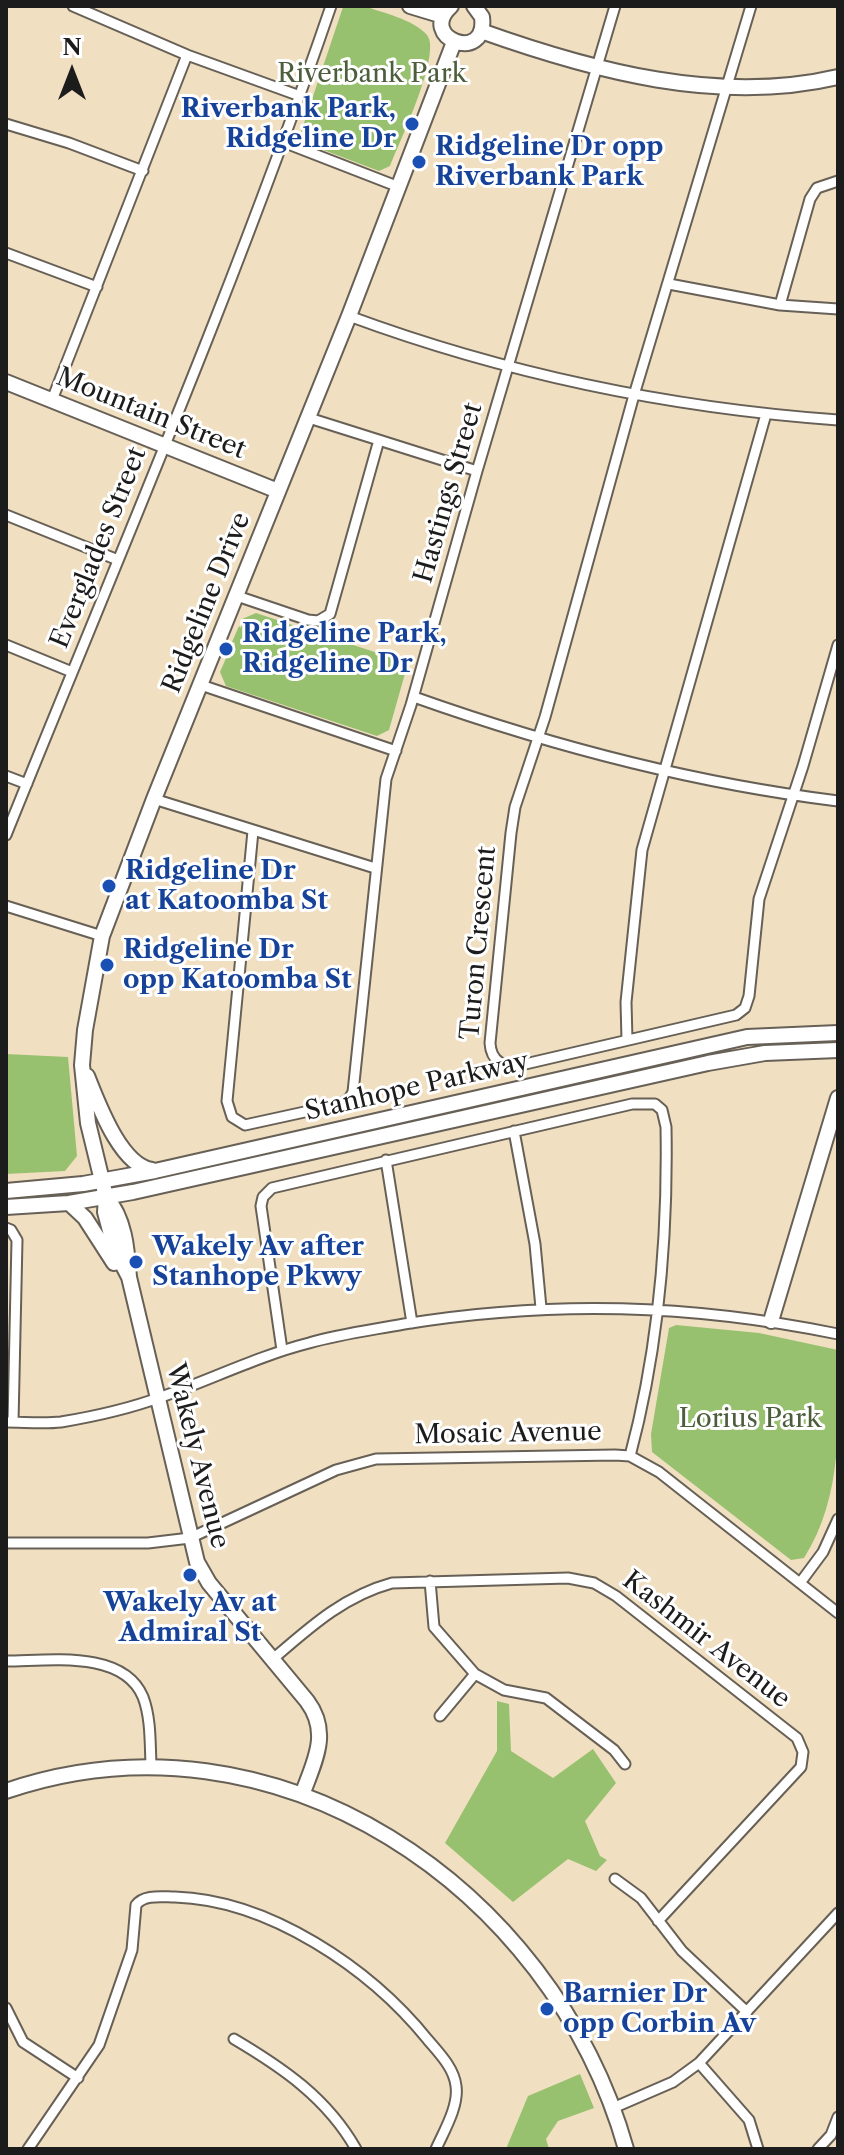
<!DOCTYPE html>
<style>
body{margin:0}
#map{position:relative;width:844px;height:2155px;overflow:hidden;background:#f1dfc1;font-family:"Libre Caslon Text",serif}
canvas{display:block}
.frame{position:absolute;inset:0;border:8px solid #1c1c1c;pointer-events:none}
.north{position:absolute;left:32px;top:32px;width:80px;height:80px;-webkit-text-stroke:6px #fff;paint-order:stroke;rotate:0deg;font-size:22px;font-weight:700;line-height:32px;text-align:center;color:#1c1c1c}
.north::after{content:'';display:block;margin:auto;width:28px;height:36px;background:#1c1c1c;clip-path:polygon(50% 0,100% 100%,50% 72%,0 100%)}
</style>
<div id="map">
<canvas width="844" height="2155"></canvas>
<div class="frame"></div>
<div class="north">N</div>
</div>
<script>
const ctx = document.querySelector('canvas').getContext('2d');
ctx.lineJoin = 'round';
function fill(path, color) { ctx.fillStyle = color; ctx.fill(path, 'evenodd'); }
function trace(path, color, width, dash) { ctx.strokeStyle = color; ctx.lineWidth = width; ctx.lineCap = dash ? 'butt' : 'round'; ctx.setLineDash(dash || []); ctx.stroke(path); }
function write(font, color, halo, rows, align = 'center') {
  ctx.font = font + ' "Libre Caslon Text",serif'; ctx.lineWidth = 6; ctx.setLineDash([]); ctx.textBaseline = 'middle'; ctx.strokeStyle = halo; ctx.fillStyle = color; for (const [text, x, y, turn = 0] of rows) {
    ctx.save(); ctx.translate(x, y); ctx.rotate((+turn || 0) * Math.PI / 180); ctx.textAlign = isNaN(turn) ? turn : align; if (halo) ctx.strokeText(text, 0, 0); ctx.fillText(text, 0, 0); ctx.restore();
  }
}
const green = new Path2D(`
 M364,6C383,13 413,19 427,35C442,53 399,143 390,166L379,171L305,143L301,132L343,7Z
 M256,613L408,663L389,730L377,736L226,686L220,672L230,649H233L235,643L232,642L239,626L241,628L242,619Z
 M6,1054L68,1057L77,1156L65,1171L6,1174Z
 M676,1325L759,1333L838,1350C838,1422 844,1495 804,1558L791,1560L652,1452L651,1434L669,1328Z
 M497,1701L509,1704L511,1751L553,1778L593,1749L616,1783L585,1821L600,1856L607,1860L596,1871L568,1859L513,1902L445,1843L497,1751Z
 M580,2074L594,2108L558,2121L546,2139L549,2149H506L528,2096Z`);
const street = new Path2D(`
 M73,6L187,55L300,96
 M751,6L634,395L545,717L515,807L511,833L490,1043C491,1061 503,1068 521,1065L736,1015L745,1008L749,996L759,899L803,766L838,645
 M6,124L69,143L143,171
 M283,142L399,187
 M6,253L97,287
 M669,284L780,305L838,309
 M780,305L810,199L817,188L838,181
 M349,316C506,374 671,408 838,420
 M52,400L187,55
 M309,418L477,471
 M6,515L118,560
 M237,596L308,620L318,621L330,614L379,440
 M6,645L72,672
 M201,685L396,751
 M414,697C552,746 692,783 838,801
 M6,776L27,784
 M154,799L375,868
 M253,831L227,1101L232,1117L245,1125L341,1104L349,1099L353,1092L386,779L411,705L477,471L615,6
 M6,835C117,560 235,287 331,6
 M6,906L102,936
 M627,1040L626,1002L642,850L766,414
 M514,1131L535,1244L541,1308
 M386,1160L412,1323
 M6,1228L11,1230L17,1240L13,1422
 M282,1350L261,1206L263,1197L272,1188L632,1104H655L662,1110L666,1127C668,1239 659,1348 630,1456
 M6,1422C24,1422 43,1424 61,1422C91,1417 131,1408 161,1397C210,1380 258,1356 309,1343C340,1334 372,1330 404,1324C552,1300 691,1304 838,1334
 M6,1543H148L190,1538L336,1470L376,1459L615,1455L630,1456L659,1472L838,1613
 M430,1581L434,1627L475,1674L504,1690L546,1698L614,1750L625,1764
 M800,1583L823,1552L838,1519
 M273,1659C310,1627 344,1596 392,1583L568,1578L594,1583L616,1596L797,1738L803,1752L801,1767L658,1921
 M6,1661C47,1661 123,1649 143,1697C151,1718 150,1743 151,1765
 M440,1716L475,1674
 M615,1879L641,1898L682,1951L747,2012
 M6,2008L23,2042L78,2078
 M234,2039C283,2068 327,2098 356,2149
 M699,2063L749,2120L758,2149
 M613,2108L673,2082L699,2063L838,1913
 M28,2149L99,2045L132,1950L136,1905C144,1894 162,1897 175,1897C269,1900 370,1968 428,2040C439,2053 454,2068 456,2086C459,2106 444,2131 436,2149
 M818,2149L831,2135L838,2117`);
const secondary = new Path2D(`
 M410,6L443,16
 M451,6C416,38 488,65 482,17L474,6
 M481,31C593,71 719,105 838,77
 M6,382L278,491
 M87,1076C98,1103 120,1165 152,1170
 M6,1191L83,1184L155,1171L747,1037L838,1033
 M106,1197C125,1219 127,1249 129,1277L197,1562L209,1583L307,1701C331,1733 314,1762 302,1795
 M69,1203L85,1218L114,1263
 M6,1207L69,1203L133,1192L708,1063L765,1053L838,1050
 M129,1277L115,1250L105,1212L106,1197L88,1123L82,1065L85,1030L102,936L154,799L349,316L454,42
 M771,1321L838,1098
 M6,1791C275,1699 552,1887 626,2149`);
const markers = [
 [412,124,8,"#1a4fb4"],
 [419,162,8,"#1a4fb4"],
 [226,649,8,"#1a4fb4"],
 [109,886,8,"#1a4fb4"],
 [107,965,8,"#1a4fb4"],
 [136,1262,8,"#1a4fb4"],
 [190,1575,8,"#1a4fb4"],
 [547,2009,8,"#1a4fb4"]
];
const parkNames = [
 ["Riverbank Park",372,74],
 ["Lorius Park",750,1419]
];
const transitNames = [
 ["Riverbank Park,",396,109,"right"],
 ["Ridgeline Dr",396,139,"right"],
 ["Ridgeline Dr opp",435,147],
 ["Riverbank Park",435,177],
 ["Ridgeline Park,",242,634],
 ["Ridgeline Dr",242,664],
 ["Ridgeline Dr",125,871],
 ["at Katoomba St",125,901],
 ["Ridgeline Dr",123,950],
 ["opp Katoomba St",123,980],
 ["Wakely Av after",152,1247],
 ["Stanhope Pkwy",152,1277],
 ["Wakely Av at",190,1603,"center"],
 ["Admiral St",190,1633,"center"],
 ["Barnier Dr",563,1994],
 ["opp Corbin Av",563,2024]
];
const streetNames = [
 ["Mountain Street",151,414,22],
 ["Hastings Street",449,493,-74],
 ["Everglades Street",99,548,-68],
 ["Ridgeline Drive",207,603,-68],
 ["Turon Crescent",479,943,-85],
 ["Stanhope Parkway",417,1087,-13],
 ["Mosaic Avenue",508,1434,-1],
 ["Wakely Avenue",197,1456,76],
 ["Kashmir Avenue",706,1640,38]
];
fill(green, '#97c16e');
trace(street, '#676056', 13);
trace(secondary, '#676056', 18);
trace(street, '#fff', 9);
trace(secondary, '#fff', 14);
for (const [x, y, r, color] of markers) { const dot = new Path2D(); dot.arc(x, y, r, 0, 2 * Math.PI); ctx.fillStyle = color; ctx.fill(dot); trace(dot, '#fff', 3); }
write('26px', '#4d5e3d', '#fff', parkNames);
write('bold 26px', '#164399', '#fff', transitNames, 'left');
write('26px', '#1c1c1c', '#fff', streetNames);
</script>
